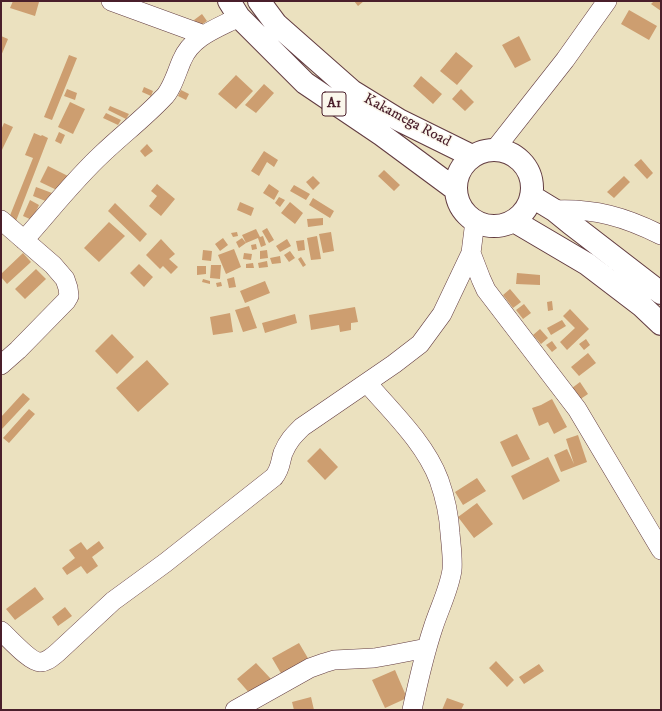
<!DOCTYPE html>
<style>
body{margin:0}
#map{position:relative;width:662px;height:711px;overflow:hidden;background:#ebe1bf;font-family:"IM FELL DW Pica",serif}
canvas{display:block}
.frame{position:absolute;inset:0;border:2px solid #4a1f2b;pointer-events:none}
</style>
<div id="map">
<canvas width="662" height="711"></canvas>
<div class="frame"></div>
</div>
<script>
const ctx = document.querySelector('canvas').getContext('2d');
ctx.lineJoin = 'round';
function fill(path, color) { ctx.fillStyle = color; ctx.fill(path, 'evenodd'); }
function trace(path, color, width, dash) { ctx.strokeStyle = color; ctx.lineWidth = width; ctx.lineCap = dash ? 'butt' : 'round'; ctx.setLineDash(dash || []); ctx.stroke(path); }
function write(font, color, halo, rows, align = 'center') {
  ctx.font = font + ' "IM FELL DW Pica",serif'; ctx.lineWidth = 3; ctx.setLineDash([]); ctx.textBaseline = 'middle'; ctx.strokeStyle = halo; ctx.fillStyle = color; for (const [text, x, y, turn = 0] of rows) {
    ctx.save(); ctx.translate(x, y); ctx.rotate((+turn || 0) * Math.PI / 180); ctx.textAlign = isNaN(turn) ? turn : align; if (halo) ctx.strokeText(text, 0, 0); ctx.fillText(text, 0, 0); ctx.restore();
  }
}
const building = new Path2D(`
 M13,1H36L39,2L35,16L10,8Z
 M354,1H364L358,6Z
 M654,1H661V11L651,4Z
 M629,10L657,26L649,40L621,24Z
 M202,14L207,21L198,27L194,20Z
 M1,36L8,39L1,56Z
 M519,36L531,60L515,68L502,45Z
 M456,52L473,66L457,85L440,71Z
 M69,55L77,58L52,120L44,117Z
 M236,75L253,91L236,109L218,94Z
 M421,76L442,94L433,104L413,86Z
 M264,84L274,93L256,113L245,105Z
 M144,87L153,91L151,96L142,92Z
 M67,89L77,93L75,100L64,96Z
 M461,89L474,102L465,111L452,99Z
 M181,90L189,94L186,100L178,96Z
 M70,102L85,109L73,134L58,127Z
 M110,106L129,114L126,119L108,110Z
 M106,113L121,120L118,125L103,118Z
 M4,123L13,127L1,152V130Z
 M59,132L65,135L61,144L55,141Z
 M34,133L41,136L42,135L48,138L16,221L9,218L33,158L25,155Z
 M147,144L153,151L145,157L140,151Z
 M264,151L278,160L274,167L267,162L259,176L251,171Z
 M641,159L653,173L647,179L634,165Z
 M48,166L68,176L61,192L40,182Z
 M384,170L400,185L394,191L378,176Z
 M313,176L320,183L313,190L306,182Z
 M624,176L630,182L614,198L607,192Z
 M157,184L175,199L161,216L149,206L157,196L151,191Z
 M269,184L279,191L274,200L263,193Z
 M294,185L310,194L306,200L290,191Z
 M36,187L52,193L48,202L33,196Z
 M279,197L285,200L280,207L275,203Z
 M313,198L334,211L330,218L309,205Z
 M30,200L39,205L32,220L23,216Z
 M240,202L254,208L251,216L237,210Z
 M290,202L303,213L295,224L281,213Z
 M115,203L147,234L140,242L108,211Z
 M323,218V225L308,227L307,219Z
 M109,222L125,236L99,262L84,248Z
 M267,228L274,240L269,243L262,231Z
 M256,229L260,237L263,236L266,245L261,247L258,238L246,243L242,235Z
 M237,232L238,236L233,237L231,233Z
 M331,232L334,251L323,253L319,234Z
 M317,236L321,259L311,260L307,238Z
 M223,238L228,245L220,251L215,244Z
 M242,238L246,243L239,248L236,242Z
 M161,239L175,254L169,259L178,267L171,274L163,266L160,269L146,255Z
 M287,239L291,246L280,252L276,246Z
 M304,240L305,250L298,251L296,241Z
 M256,244L257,249L252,250L251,245Z
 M234,249L241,267L226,274L218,255Z
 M203,250L212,251L211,261L202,260Z
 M267,250L268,258L260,259V251Z
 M290,251L295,258L289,262L284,255Z
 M23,253L31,262L7,284L1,277V274Z
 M244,253L252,254L251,260L243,259Z
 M280,256L281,263L272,264L270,258Z
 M301,257L306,265L303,267L298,259Z
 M267,261L268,267L259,268L258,263Z
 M253,263L254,268H246V264Z
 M139,264L153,277L144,287L130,273Z
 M211,265H221L220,279L210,278Z
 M197,266H206V274L197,275Z
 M36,269L46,279L25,299L15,289Z
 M517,273L540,275V285L516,284Z
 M234,277L236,287L229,288L227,279Z
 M203,279L210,281V284L202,282Z
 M265,281L270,293L245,303L240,291Z
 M221,282L222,286L217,287L216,283Z
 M510,289L521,302L513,308L503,295Z
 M552,301L553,310L548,311L547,302Z
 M524,304L531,313L523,319L516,310Z
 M249,306L257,328L243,332L235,310Z
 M355,307L358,322L351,323V330L340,332L339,325L311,330L309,315Z
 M570,309L589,329L567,350L560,342L575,328L563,316Z
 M230,313L233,332L213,335L210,317Z
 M295,314L297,323L265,333L262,323Z
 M562,320L566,326L551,335L547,328Z
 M540,329L548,338L541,344L533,335Z
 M112,334L134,357L117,374L95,351Z
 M586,339L590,345L584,350L579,344Z
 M552,341L557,348L552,352L546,345Z
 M588,353L596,363L579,376L571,367Z
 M147,360L169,384L138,412L116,388Z
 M580,382L588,394L579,400L572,388Z
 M23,393L30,399L1,430V417Z
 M552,399L567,427L554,434L548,422L539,426L532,408L541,405Z
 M29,409L35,414L9,443L3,438Z
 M517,434L530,459L512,467L500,442Z
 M578,435L587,462L561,472L554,455L567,449L574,464L566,439Z
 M320,448L338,467L325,480L307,461Z
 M548,457L560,481L523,500L511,476Z
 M477,478L486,491L463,505L455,492Z
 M477,503L493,524L474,538L458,517Z
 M99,541L104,548L92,557L98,566L87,574L81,566L67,575L62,568L75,558L69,550L81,542L87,550Z
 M35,587L44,599L15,620L6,609Z
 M65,607L72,616L58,626L52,617Z
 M299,643L309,660L282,675L272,658Z
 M496,661L514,680L507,687L489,668Z
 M256,663L271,679L252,696L237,679Z
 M539,664L544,671L524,684L519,677Z
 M395,670L407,698L385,708L372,680Z
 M311,697L314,710H294L292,702Z
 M447,698L464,704L461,710H442Z`);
const minor = new Path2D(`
 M111,1L204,35
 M495,149L565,60L607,1
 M554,210C594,208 625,217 661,235
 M1,220L53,265L65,279L68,288L69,296L66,301L18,350L1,365
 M24,240C50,211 74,180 102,154C122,135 144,118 163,98C172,90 177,71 182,60C192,36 218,28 239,17
 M471,253L481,279L486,290L577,409L661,550
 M367,383C392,412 425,443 439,480C445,497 449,515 450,533C451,545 453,558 452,570C449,590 439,609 433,628C424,655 418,682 412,710
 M1,631C9,638 30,662 40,662C47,662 52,657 57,653L113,601L165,563L274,477C281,468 280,462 283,453C288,441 293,436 302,427L394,364L420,344L442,314L471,253L475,221
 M235,710L310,668L324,663L334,660L374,658L391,655L427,648`);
const highway = new Path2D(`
 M229,1L239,17L305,83L382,135L455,189
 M259,1L276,24L352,91L399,120L472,156
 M456 188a38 38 0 1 1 76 0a38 38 0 1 1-76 0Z
 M531,196L554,210L570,223L661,293
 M514,221L587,264L642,306L661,324`);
const shields = [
 [334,104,24]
];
const shieldNames = [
 ["A1",334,104]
];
const streetNames = [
 ["Kakamega Road",407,121,28]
];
fill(building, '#cd9e70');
trace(minor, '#623c41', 20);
trace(highway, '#623c41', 24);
trace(minor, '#fff', 19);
trace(highway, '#fff', 22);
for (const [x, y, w] of shields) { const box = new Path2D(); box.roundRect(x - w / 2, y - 12, w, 24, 3); ctx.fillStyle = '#fbf7ec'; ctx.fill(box); trace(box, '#4a1f2b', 1); }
write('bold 14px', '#4a1f2b', null, shieldNames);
write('15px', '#4a1f2b', '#fbf7ec', streetNames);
</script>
